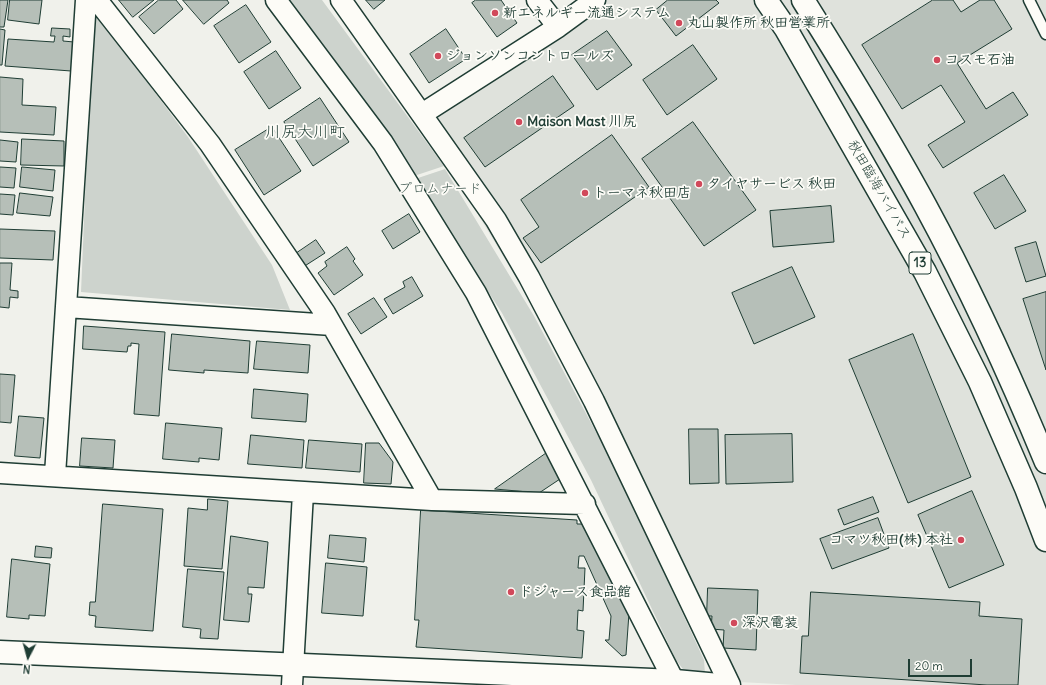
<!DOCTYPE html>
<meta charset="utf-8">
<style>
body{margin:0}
#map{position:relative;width:1046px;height:685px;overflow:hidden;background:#f0f1eb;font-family:Delius,sans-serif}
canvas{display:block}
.north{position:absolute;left:8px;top:637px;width:40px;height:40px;-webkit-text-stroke:3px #fdfcf7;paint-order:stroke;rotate:186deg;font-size:11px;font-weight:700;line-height:16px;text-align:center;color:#1f3d34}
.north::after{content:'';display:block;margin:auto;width:14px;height:18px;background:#1f3d34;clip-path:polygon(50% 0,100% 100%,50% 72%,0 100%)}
.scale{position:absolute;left:908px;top:659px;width:64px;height:18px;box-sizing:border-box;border:2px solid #1f3d34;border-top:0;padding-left:5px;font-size:12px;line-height:14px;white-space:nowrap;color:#1f3d34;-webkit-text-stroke:3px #fdfcf7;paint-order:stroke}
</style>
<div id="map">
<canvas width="1046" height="685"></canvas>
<div class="north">N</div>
<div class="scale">20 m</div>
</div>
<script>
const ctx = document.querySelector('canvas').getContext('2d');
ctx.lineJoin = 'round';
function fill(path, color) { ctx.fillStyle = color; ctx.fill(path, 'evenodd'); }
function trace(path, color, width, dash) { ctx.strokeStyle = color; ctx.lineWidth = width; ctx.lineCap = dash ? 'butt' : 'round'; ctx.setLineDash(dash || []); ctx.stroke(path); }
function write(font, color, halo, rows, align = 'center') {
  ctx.font = font + ' Delius,"Klee One",sans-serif'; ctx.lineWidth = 3.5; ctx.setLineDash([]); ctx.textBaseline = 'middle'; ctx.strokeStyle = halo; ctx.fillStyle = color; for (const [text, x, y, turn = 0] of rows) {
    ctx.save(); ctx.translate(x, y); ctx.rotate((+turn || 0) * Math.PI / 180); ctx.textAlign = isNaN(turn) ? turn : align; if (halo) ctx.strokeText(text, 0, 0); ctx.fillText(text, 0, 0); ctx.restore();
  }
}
const built = new Path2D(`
 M579,0H1046V685H796L720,681L581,385L413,107Z`);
const green = new Path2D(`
 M272,0H322L444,166L414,176Z
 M93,9L188,137L272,265L290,310L81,292Z
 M445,169L534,316L621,479L704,660L705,674L689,677L676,660L591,480L502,313L415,179Z`);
const building = new Path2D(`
 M0,0H8L4,27H0Z
 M10,0H42L39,24L8,20Z
 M119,0H154L133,17Z
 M159,0H176L183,9L154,34L139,17Z
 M183,0H227L229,3L204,24Z
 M366,0H385L374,9Z
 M476,0H501L517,23L497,37L472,3Z
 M668,0H716L719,3L676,36L656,10Z
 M933,0H953L961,12L980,0H994L1012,29L957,63L986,109L1013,92L1028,115L943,168L928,145L965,122L941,85L902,109L862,45Z
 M246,5L271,42L239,63L214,26Z
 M52,28L70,29V37L63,36V41L74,42L71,71L5,66L8,39L54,42L55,36H51Z
 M0,29L5,30L2,65H0Z
 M446,29L466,59L429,83L410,54Z
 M607,31L632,65L597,90L572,55Z
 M693,45L717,79L667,115L643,80Z
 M276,51L301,88L269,109L244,72Z
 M553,76L574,106L485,167L464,138Z
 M0,77L23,79L22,105L56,107L54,135L0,132Z
 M320,98L349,142L313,166L284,122Z
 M693,122L756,210L704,246L642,159Z
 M272,127L301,171L264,195L235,150Z
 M612,135L649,187L541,263L523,238L539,227L521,200Z
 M22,139L64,141V166L21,165Z
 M0,140L18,142L16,162L0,161Z
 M0,167L16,168L14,188L0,187Z
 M22,167L55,170L53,191L20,187Z
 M1004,175L1026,211L995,229L974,193Z
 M20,193L53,197L50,216L17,213Z
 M0,194L15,195L13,215L0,214Z
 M831,206L834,242L773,247L770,211Z
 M409,214L420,232L393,249L382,231Z
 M0,229L55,231L53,260L0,258Z
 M316,240L325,253L300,269L291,257Z
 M1036,242L1046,276L1026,282L1015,248Z
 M347,247L355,259L353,261L363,275L334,295L318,273L327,266L325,262Z
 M0,263H12L10,290L18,291V298L10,297L9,308L0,307Z
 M792,267L815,317L754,344L732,293Z
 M412,277L423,296L393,314L384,299L405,287L403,282Z
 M1046,292V370L1023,299Z
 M374,298L387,317L361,334L348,314Z
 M84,326L165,332L159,416L134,414L139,344L131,343V346H128L127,352L83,349Z
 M172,334L250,341L248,373L204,370V373L169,370Z
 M913,334L971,477L908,503L849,360Z
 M257,341L310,345L308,373L254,369Z
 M0,374L15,375L11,423L0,422Z
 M254,389L308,394L306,422L252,418Z
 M19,416L44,418L40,458L15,456Z
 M166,423L222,428L219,460L199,458V462L163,459Z
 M689,429H718L719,483L690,484Z
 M792,434L793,482L726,484L725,435Z
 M251,435L304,440L302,468L248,464Z
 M82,438L115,440L113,468L80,466Z
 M309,440L362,444L360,472L306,468Z
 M366,443H379L393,462L391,484L364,483Z
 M551,450L566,475L539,493L495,489Z
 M972,491L1004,565L949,588L918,515Z
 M873,497L879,512L844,525L838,510Z
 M208,499L228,501L222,569L184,566L188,508L207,510Z
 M103,504L163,509L153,631L95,627L96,616L89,615L90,602H95Z
 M421,510L577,520V524H587L629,613L626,655L622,656L605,640H609L611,616L584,556H579L578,568H585L583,611L578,610L577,630L584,631L582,658L416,647L419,620H415Z
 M878,518L889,548L832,569L820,539Z
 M330,535L366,538L364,562L328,558Z
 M231,536L268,542L264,588L248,587V594H252L249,622L224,620Z
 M36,546L52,548L51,558L35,557Z
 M12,559L50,564L45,616L29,615V619L7,617Z
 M326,563L367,567L363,616L322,613Z
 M188,569L224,572L218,639L200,638L201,629L183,627Z
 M708,588L758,590L756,650L723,648L724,630L711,629L712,616H707Z
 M811,592L980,602L979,616L1022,619L1018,685H987L800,673L802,636H808Z`);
const lane = new Path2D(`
 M1029,0L1046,34`);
const street = new Path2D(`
 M97,0L210,144L325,313L432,500
 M276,0L383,143L476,293L676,685
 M341,0L496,220L529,277L594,401L730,685
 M537,0L558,27
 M422,114L558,27L595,0
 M66,307L332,325
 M0,473L432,500L585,504
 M55,475L86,0
 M292,685L303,493`);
const secondary = new Path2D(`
 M0,652L675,681L719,685`);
const highway = new Path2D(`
 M766,0L786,29L925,272L980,382L1026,488L1046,540
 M803,0C845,67 887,135 925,205C970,288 1010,375 1046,462`);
const markers = [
 [495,13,4,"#d1495b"],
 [679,23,4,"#d1495b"],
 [438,56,4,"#d1495b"],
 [937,60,4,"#d1495b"],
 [519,122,4,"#d1495b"],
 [699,184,4,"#d1495b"],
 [585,193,4,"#d1495b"],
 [961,540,4,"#d1495b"],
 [511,592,4,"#d1495b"],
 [734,623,4,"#d1495b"]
];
const shields = [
 [920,263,22]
];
const shieldNames = [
 ["13",920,263]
];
const poiNames = [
 ["新エネルギー流通システム",503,13],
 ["丸山製作所 秋田営業所",687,23],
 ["ジョンソンコントロールズ",446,56],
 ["コスモ石油",945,60],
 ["Maison Mast 川尻",527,122],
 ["タイヤサービス 秋田",707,184],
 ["トーマネ秋田店",593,193],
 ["コマツ秋田(株) 本社",953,540,"right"],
 ["ドジャース食品館",519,592],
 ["深沢電装",742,623]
];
const parkNames = [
 ["プロムナード",440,189]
];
const streetNames = [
 ["秋田臨海バイパス",879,190,60]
];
const quarterNames = [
 ["川尻大川町",305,132]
];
fill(built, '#dfe2dc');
fill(green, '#cdd3cd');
fill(building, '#b6bfb8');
trace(building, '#1f3d34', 1);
trace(lane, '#1f3d34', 13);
trace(street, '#1f3d34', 23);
trace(secondary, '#1f3d34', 25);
trace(highway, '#1f3d34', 25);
trace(lane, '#fdfcf7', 10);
trace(street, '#fdfcf7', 20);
trace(secondary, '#fdfcf7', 22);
trace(highway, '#fdfcf7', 22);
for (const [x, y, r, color] of markers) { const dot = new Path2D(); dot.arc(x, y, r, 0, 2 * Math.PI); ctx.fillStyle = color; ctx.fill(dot); trace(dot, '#fdfcf7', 1.5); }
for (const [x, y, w] of shields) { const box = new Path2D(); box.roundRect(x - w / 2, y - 11, w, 22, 3); ctx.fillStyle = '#fdfcf7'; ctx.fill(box); trace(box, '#1f3d34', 1); }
write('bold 13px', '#1f3d34', null, shieldNames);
write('bold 14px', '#1f3d34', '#fdfcf7', poiNames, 'left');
write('14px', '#425b53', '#fdfcf7', parkNames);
write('14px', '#1f3d34', '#fdfcf7', streetNames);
write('16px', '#1f3d34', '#fdfcf7', quarterNames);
</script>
